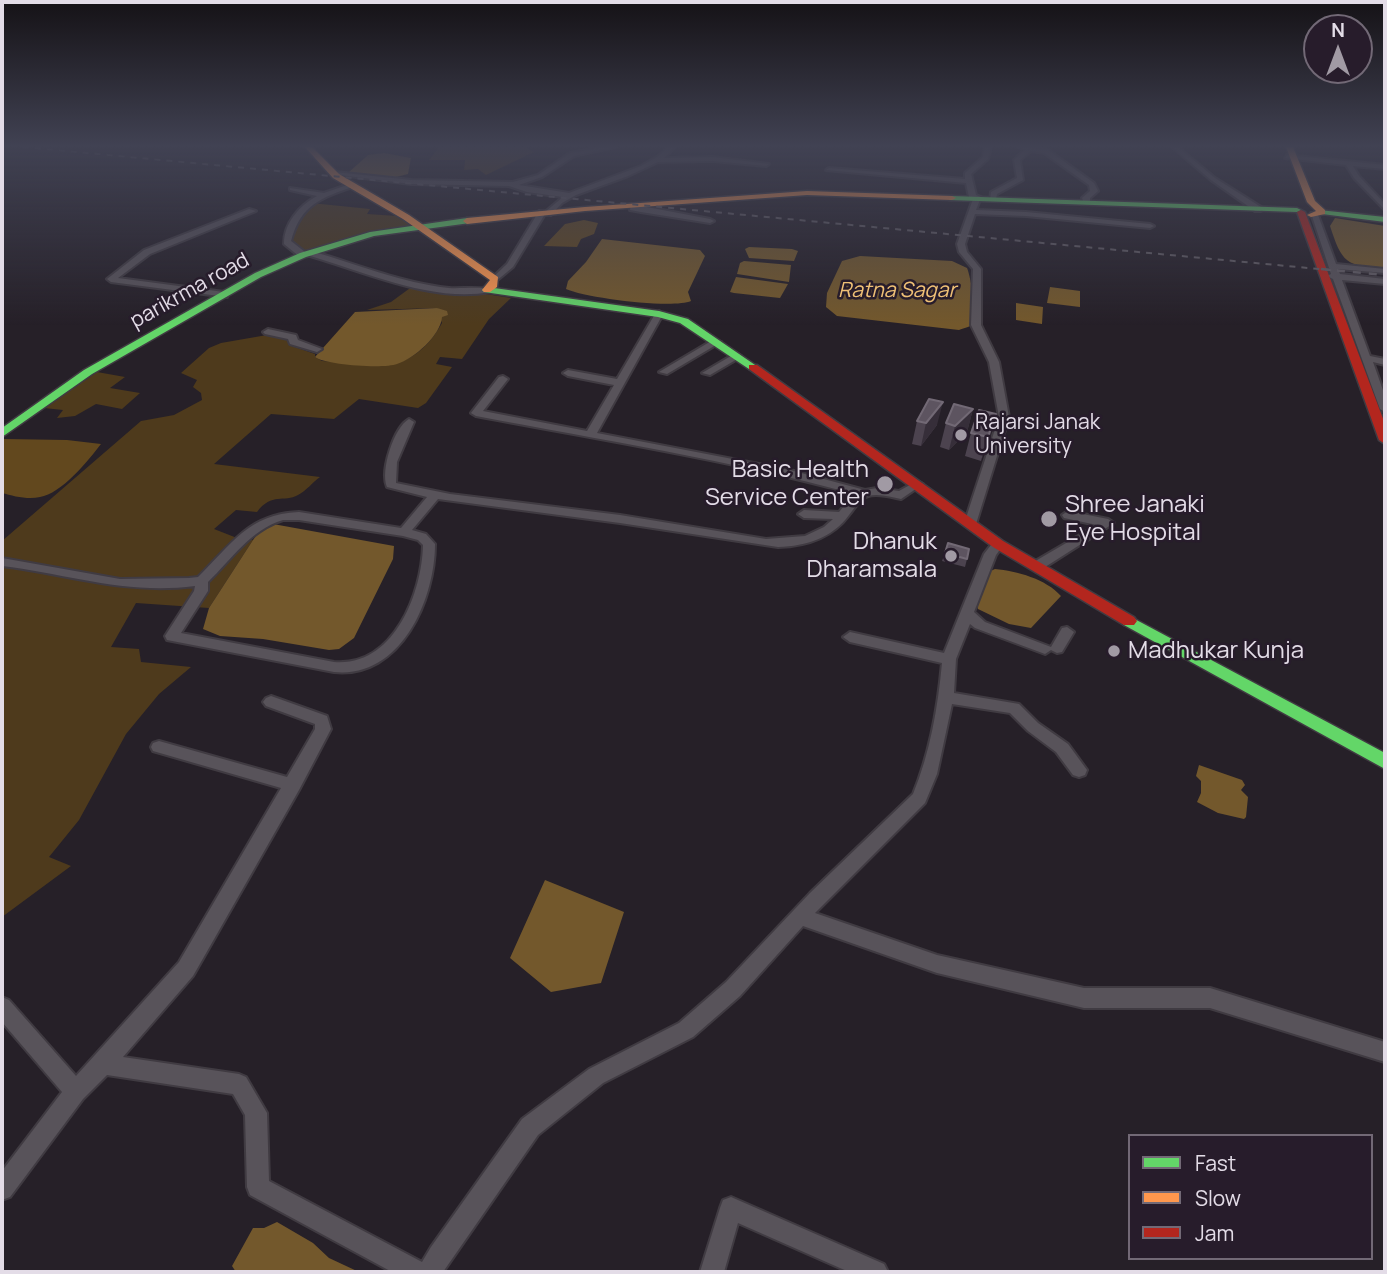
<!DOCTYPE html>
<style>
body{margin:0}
#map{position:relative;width:1387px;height:1274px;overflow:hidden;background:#262028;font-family:Manrope,sans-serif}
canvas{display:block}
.frame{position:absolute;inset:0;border:4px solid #e3dce7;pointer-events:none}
.legend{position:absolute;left:1128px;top:1134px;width:245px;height:126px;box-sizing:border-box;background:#271c2b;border:2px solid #726976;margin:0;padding:9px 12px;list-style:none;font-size:21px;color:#e3dce7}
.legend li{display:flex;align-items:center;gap:14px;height:35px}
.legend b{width:35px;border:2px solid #726976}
.north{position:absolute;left:1303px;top:14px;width:70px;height:70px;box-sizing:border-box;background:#271c2b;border:2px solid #726976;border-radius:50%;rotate:0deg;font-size:19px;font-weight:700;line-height:28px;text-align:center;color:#e3dce7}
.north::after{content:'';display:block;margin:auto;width:24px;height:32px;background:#a19aa4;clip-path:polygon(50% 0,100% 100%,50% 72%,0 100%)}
</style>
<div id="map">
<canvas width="1387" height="1274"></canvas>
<div class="frame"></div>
<ul class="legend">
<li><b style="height:9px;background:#63d668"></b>Fast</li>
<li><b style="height:9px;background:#ff974d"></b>Slow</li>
<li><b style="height:9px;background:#b3261e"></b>Jam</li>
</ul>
<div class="north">N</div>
</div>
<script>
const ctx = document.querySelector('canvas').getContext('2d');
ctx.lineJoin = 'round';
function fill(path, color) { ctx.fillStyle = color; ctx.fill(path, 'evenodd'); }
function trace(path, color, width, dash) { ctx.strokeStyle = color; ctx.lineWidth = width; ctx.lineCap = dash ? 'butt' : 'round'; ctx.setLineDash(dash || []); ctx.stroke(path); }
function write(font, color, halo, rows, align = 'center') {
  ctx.font = font + ' Manrope,sans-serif'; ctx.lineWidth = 5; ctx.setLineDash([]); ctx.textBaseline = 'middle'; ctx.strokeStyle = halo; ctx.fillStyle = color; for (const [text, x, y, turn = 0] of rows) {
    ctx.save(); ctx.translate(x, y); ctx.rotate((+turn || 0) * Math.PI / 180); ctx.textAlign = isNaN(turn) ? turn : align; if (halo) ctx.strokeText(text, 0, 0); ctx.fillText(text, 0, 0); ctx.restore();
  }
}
const green = new Path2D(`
 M439,147H525L534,152L486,175L478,169L464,170L465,160H429Z
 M311,203L370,209L367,214L397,216L415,226L305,252L298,249L292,239L299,216Z
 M417,283L511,298L489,319L462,359L440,357L436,364L452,367L426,403L418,408L359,399L334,419L271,414L214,464L320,477C313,482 306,491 298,495C284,503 272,492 257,512L236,510L214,529L237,538L253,540L209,608L136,603L111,647L139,649L141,662L191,667L159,694L126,734L79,820L49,857L71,866L2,917V541L141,421L174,415L202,400L201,393L193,387L197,380L181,373L209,348L221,343L267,335L289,340V345L315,354V357L322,361C374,365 411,378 442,323L437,308L367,310L391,302Z
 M97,372L125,377L110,388L140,393L122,409L96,404L75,416L57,418L63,410L44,408Z`);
const forest = new Path2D(`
 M584,220L598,223L594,234L581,239L577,247L544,246L565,224Z
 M4,439L67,440L101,444C88,461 61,494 40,497C28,500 13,496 2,493V441Z`);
const water = new Path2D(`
 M384,153L411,158L408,174L392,178L349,172L368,155Z
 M1335,218L1385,226V269C1346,266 1342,263 1330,226Z
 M602,239L700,250L705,256L688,292L691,301C672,309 586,298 566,289L568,281L586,262Z
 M749,247L792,249L798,251L794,261L749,258L745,249Z
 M860,256L952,261L967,268C971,277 978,318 970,326C968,327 962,329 959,330L837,316L826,307L827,293L842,261Z
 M744,261L791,265L789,282L737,274L740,263Z
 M736,277L788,284L780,298L734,293L730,292Z
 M1050,287L1080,291V307L1047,303Z
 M1016,303L1043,307L1042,324L1016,320Z
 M437,308L447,311L448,315L442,317C441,335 414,359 397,364C384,369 325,365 315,357L355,312Z
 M273,524L394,546L393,559L354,638L339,649L329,650L263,639L220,636L203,629L209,608L253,540L261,529Z
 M995,569C1017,571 1046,579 1061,596L1031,628L1009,624L978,609L977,605L986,573Z
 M1199,765L1242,780L1245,785L1241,790L1248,797L1246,817L1244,819L1218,813L1197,802L1201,793V781L1196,776Z
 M545,880L624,912L601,983L551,992L510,958Z
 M277,1222L313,1243L329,1258L359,1272H236L232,1266L253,1228H264Z`);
const street = new Path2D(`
 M605,147H616L574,156L542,177L519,185L569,193L641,166L657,157L669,147H675L664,158L713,157L769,164L766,166L713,161L658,162L628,176L576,195L562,203L551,215L545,214L513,267L495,282L491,279L507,264L539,211L545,212L563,197L527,192L509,186L411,184L332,174L335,172L411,180L513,182L538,175L570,153Z
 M985,147H991L988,159L971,174L976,195L981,197L976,210L1026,212L1150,224L1154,226L1150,228L1026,216L975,214L965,244L967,252L981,269V325L999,362L1009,417L976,524L970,528L964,524L999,417L989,362L971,325L973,269L959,252L957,244L973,199L969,197L966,183L826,170L829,168L965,179V173L983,157Z
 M1018,147L1048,150L1094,183L1098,191L1090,198V204H1084L1082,198L1090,191L1089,185L1044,153L1031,151L1020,160L1023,180L997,194L996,200H990L991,192L1017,178L1014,160L1025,149Z
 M1172,147H1178L1215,178L1261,207V211H1255L1211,180Z
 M1287,155L1385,165V169L1353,166L1359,176L1385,204V210L1354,178L1346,165L1285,158Z
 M353,183L355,186C321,198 301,204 291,241L305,252L311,251C356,264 402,283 449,288C460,289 483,286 491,290L490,292C432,303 363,271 307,255L300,257L284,244C284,223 299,206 317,196L290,190V188L324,193Z
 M631,204L710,219L714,221L710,223L641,212L630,210Z
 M249,209L256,211L150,254L118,278L224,292L227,293V297L111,282L107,279L144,250Z
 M1311,213L1318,215L1336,264L1385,269V273L1338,269L1340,274L1385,279V284L1342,280L1370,356L1385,359V365L1373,362L1385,396V412L1380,409L1333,279L1327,276L1331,274Z
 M659,311L663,314L597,433L790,470L865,490L877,488L899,491L917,481L923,484L901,499C891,497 879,493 868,496C859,499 855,508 849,515C832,538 807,546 778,547L620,523L438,499L412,530L426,534L435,544C435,599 401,679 334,672L167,640L165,636L194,591L195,586C126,595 68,574 2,566V558L120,579L189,578L198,577C231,545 248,514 299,512L401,528L427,497L387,487C380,471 394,427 409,419L414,422L397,462L396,483L450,494L620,515L766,539L805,536L824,527L833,519L804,518L798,514L804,510L839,512L854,494C730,460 602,440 476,416L471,413L499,377L503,376L508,379L483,411L587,431L614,385L568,376L563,373L568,370L617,379L655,314ZM283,520H299L403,536L418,540L423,545C422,593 394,667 334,662L181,633L208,591V582C232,559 250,530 283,520Z
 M268,329L296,335L298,340L322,349L317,352L290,344L288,339L265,334L263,332Z
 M713,340L721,342L667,374L659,372Z
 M736,353L741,356L739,358L710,375L702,373Z
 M1068,511L1108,519L1114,523L1042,569H1032L1031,566L1032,563L1097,525L1064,518L1062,515Z
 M998,540L1004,544L996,555L974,612L985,622L1051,647L1062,628L1067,627L1074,632L1062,652L1057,653L1051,650L1045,654L975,628L970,624L956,659L954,693L1019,704L1038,723L1068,744L1087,770L1085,775L1079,777L1073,775L1056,752L1028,731L1010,713L952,704L937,774L925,803L815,913L937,955L1084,988H1210L1385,1042V1062L1210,1008H1084L937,973L803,926L740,996L693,1037L603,1083L538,1135L443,1272H392L250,1195L247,1187L245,1115L233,1094L107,1075L83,1099L10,1197L2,1200V1171L62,1092L2,1022V997L9,1000L76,1076L179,962L281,788L153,751L151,747L153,743L159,741L287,777L315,729V724L266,706L263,702L266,698L271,696L327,716L331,729L299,790L193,976L123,1057L239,1074L246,1077L267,1113L269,1181L422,1262L431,1247L522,1119L589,1069L679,1023L726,982L810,893L913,794C930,753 938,707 942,663L850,642L843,637L850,632L944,653L984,554L994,541Z
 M731,1197L884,1264L888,1272H849L738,1223L724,1272H700L720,1208L723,1200Z`);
const fast = new Path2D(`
 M952,196L1297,208L1301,210L1297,212L949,200Z
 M1319,210L1385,217V222L1322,214H1319Z
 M467,218L471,221L470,223L374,236L306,257L261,277L92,374L2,437V428L84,370L255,273L300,253L370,232Z
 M487,287L659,311L688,319L758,367L749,369L680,323L658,317L484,292L482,290Z
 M1129,616L1385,753V769L1124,625L1121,621Z`);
const slow = new Path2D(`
 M305,147H312L339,174L409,215L498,277L497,287L490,292H484L482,290L490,280L403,219L333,178Z
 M1286,147H1293L1315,201L1325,210V214L1311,217L1307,215L1316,211L1307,202Z
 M807,191L952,196L956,198L952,200L807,195L585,211L467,224L463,221L467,218L585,207Z`);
const jam = new Path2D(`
 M1301,210L1305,212L1385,424V444L1379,440L1297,212Z
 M749,365H757L1003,541L1134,617L1137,621L1134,625H1124L993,547L749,369Z`);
const railFar1 = new Path2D(`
 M23,147L1340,271`);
const rail = new Path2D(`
 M1321,269L1385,275`);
const wall = new Path2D(`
 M973,409L967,432L949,450L940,447L946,423Z
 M996,414L981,461L965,456L971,433Z
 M917,421L937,425L921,446L912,444Z
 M945,553L967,559L965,567L942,561Z`);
const shadedWall = new Path2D(`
 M943,402L937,425L921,446L926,423Z
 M973,409L967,432L949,450L955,426Z
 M996,414L990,437L981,461L988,437Z`);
const building = new Path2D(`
 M929,399L943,402L926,423L917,421Z
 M954,404L973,409L955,426L946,423Z
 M979,410L996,414L988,437L971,433Z
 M948,543L969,549L967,559L945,553Z`);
const markers = [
 [961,435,7,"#a19aa4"],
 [885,484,9,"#a19aa4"],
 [1049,519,9,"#a19aa4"],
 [951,556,7,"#a19aa4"],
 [1114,651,7,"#a19aa4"]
];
const farStreetnames = [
 ["parikrma road",190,291,-29]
];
const farWaternames = [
 ["Ratna Sagar",897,291]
];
const farPoinames = [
 ["Rajarsi Janak",975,423],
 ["University",975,447]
];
const poiNames = [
 ["Basic Health",869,470],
 ["Service Center",869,498],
 ["Shree Janaki",1065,505,"left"],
 ["Eye Hospital",1065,533,"left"],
 ["Dhanuk",937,542],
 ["Dharamsala",937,570],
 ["Madhukar Kunja",1128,651,"left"]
];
fill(green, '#4e3a1c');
fill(forest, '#62481e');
fill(water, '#73582c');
trace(street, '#403b42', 4);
trace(fast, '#403b42', 3);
trace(slow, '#403b42', 3);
trace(jam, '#403b42', 3);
fill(street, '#58535a');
fill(fast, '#63d668');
fill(slow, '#ff974d');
fill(jam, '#b3261e');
trace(railFar1, '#615c63', 2, [6, 6]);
trace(rail, '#615c63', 2.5, [8, 8]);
fill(wall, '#4c434f');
fill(shadedWall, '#362e39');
fill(building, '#5d5460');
trace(building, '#726975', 2);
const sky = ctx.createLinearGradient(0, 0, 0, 325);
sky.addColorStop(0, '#151216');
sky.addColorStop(0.45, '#414253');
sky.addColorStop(1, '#41425300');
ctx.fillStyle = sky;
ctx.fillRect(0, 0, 1387, 325);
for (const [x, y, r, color] of markers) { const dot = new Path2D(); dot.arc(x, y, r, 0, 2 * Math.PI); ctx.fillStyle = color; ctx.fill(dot); trace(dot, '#271c2b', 2.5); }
write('21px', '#e3dce7', '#271c2b', farStreetnames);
write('italic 21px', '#efc076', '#271c2b', farWaternames);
write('21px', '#e3dce7', '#271c2b', farPoinames, 'left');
write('24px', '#e3dce7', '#271c2b', poiNames, 'right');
</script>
